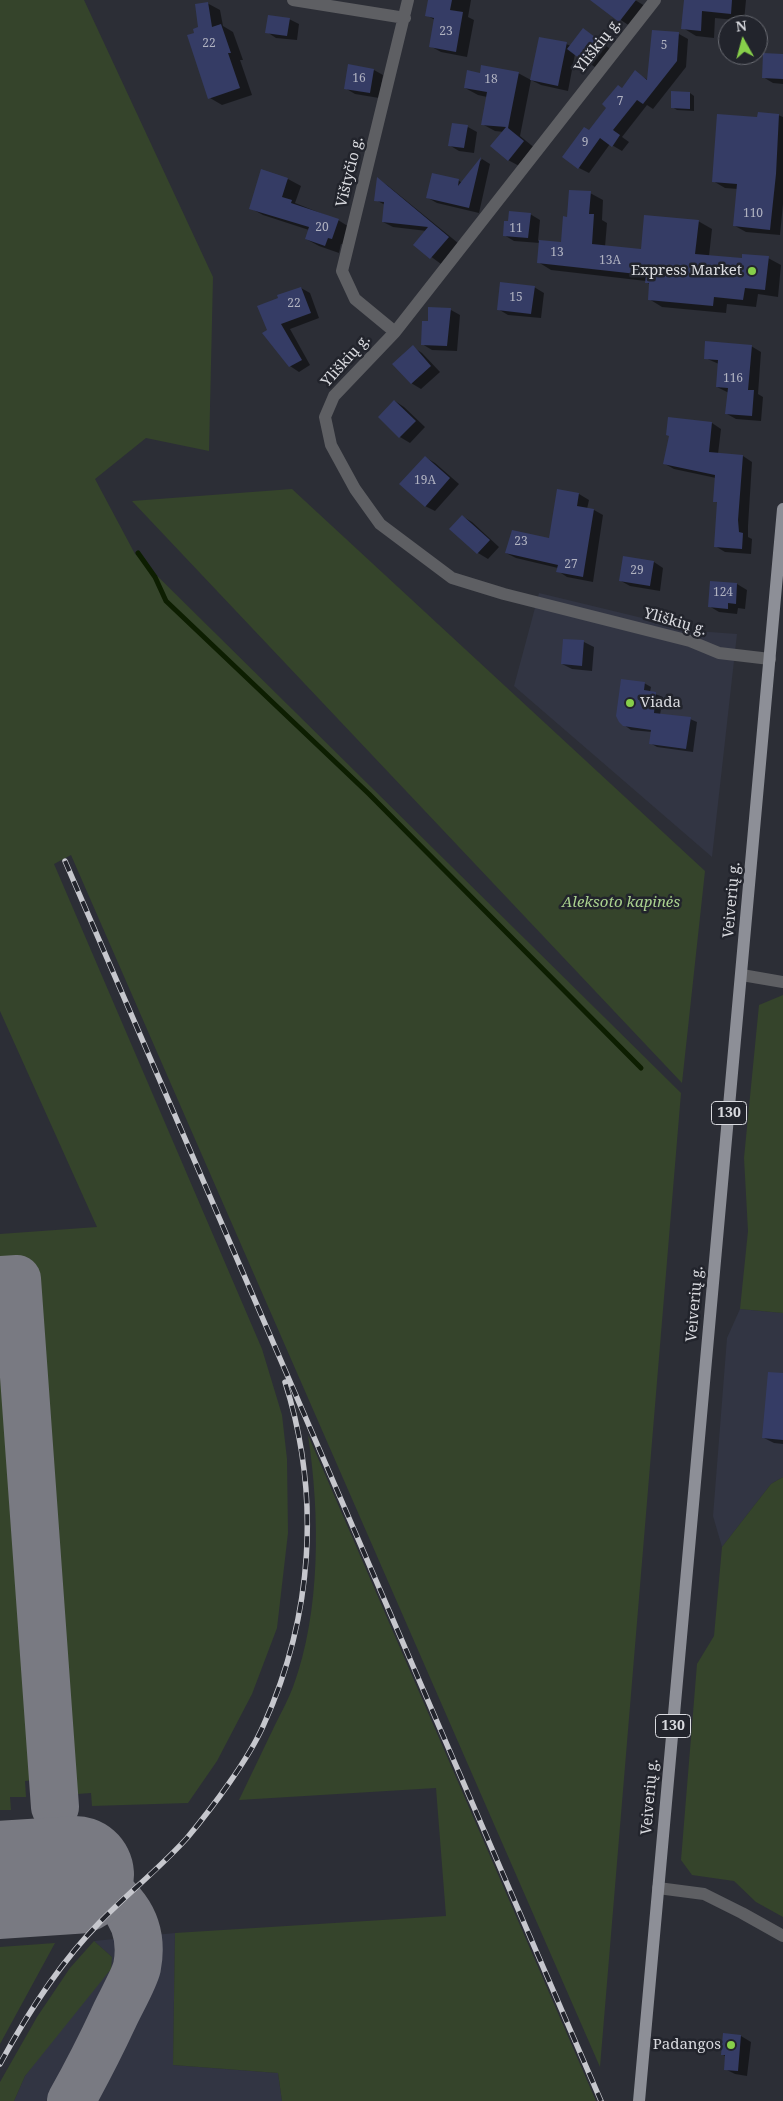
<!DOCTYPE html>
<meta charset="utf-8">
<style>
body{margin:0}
#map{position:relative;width:783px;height:2101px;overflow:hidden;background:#2c2e36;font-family:"Noto Serif",serif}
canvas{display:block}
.north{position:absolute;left:718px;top:15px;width:50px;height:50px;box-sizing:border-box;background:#22242c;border:1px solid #6b6d74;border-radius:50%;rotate:353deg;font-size:14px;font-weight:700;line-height:20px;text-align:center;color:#d9dadf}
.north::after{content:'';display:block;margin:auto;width:18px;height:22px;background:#87cf4a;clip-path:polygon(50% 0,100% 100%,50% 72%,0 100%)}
</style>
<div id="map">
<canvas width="783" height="2101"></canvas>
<div class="north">N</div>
</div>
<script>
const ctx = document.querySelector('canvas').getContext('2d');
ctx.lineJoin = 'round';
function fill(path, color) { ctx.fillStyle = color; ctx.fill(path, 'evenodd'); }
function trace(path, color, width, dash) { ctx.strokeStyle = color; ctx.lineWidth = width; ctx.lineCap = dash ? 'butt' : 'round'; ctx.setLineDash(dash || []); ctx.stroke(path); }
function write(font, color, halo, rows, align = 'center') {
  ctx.font = font + ' "Noto Serif",serif'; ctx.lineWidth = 5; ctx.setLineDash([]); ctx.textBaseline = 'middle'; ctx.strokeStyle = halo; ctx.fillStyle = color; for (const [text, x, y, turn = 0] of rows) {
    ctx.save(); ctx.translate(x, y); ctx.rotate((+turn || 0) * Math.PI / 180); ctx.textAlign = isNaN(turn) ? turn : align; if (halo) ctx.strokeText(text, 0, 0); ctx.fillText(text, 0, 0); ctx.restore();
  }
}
const built = new Path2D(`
 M539,593L696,631L737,634L712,857L514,686Z
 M740,1309L783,1313V1477L771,1484L722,1547L713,1516L727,1338Z
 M175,1933L173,2065L278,2073L282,2101H14L25,2076L112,1957L94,1941Z`);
const green = new Path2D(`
 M0,0H84L213,277L209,451L146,438L95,479L135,554L681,1093L600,2067L71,855L54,864L262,1349L282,1415L287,1459L288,1533L277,1628L252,1694L217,1761L188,1803L92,1806L91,1793L77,1794L76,1777H65L33,1261L0,1262V1234L97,1227L0,1011Z
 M292,489L705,871L682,1083L132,501Z
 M783,995V1313L740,1309L748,1231L744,1158L759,1005Z
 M0,1323L6,1326L35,1780L25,1781L26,1797H10L11,1810H0Z
 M308,1435L596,2101H282L278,2073L173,2065L175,1933L446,1916L436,1788L239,1800C251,1775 263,1750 275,1725C281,1713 288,1700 293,1687C321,1612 320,1514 308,1435Z
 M783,1477V1917L756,1902L734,1881L692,1875L681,1860L697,1664L714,1636L722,1547L771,1484Z
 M94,1941L112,1957L111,1969L25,2076L14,2101H0V2082L37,2017L70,1968Z
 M55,1943L0,2044V1947Z`);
const shadow = new Path2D(`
 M429,0H471L468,17L474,20L467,57L441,52L430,46L435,20L426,15Z
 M598,0H635L645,6L630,26L602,8Z
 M685,0H746L744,21L715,18L714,38L696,36L683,28Z
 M207,3L220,10L223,26L233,32L243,60H240L252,95L222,105L210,98L195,33L199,28Z
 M289,19L299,24L297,40L276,38L267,32Z
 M679,34L688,39L686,67L653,109L647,105L622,137L629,142L622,151L610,144L589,173L579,168L589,131L635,72L648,80Z
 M593,36L613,51L598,69L575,54L568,91L541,85L531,80L566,44L571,46Z
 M783,55V84L773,83L763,77Z
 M374,70L383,75L379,98L355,94L345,88Z
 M518,73L531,80L520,136L536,149L521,167L508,160L504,132L495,131L482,124L487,97L478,95L465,88L481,74Z
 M690,93L694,96V111L677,110L672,107Z
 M778,115L783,117V204L780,235L746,232L735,226L738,189L725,188L713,181L759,118Z
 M468,127L477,132L474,153L459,151L449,145Z
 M482,159L490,164L479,213L437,203L428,198L458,180L462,183Z
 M288,179L301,186L295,203L338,220L351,228L345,245L341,244L339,253L319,246L306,239L309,230L263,215L250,208Z
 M378,179L387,185L458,243L441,264L415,245L427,231L393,227L383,222L385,205L376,200Z
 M590,193L603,200L602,220L607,223L605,247L642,251L698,221L712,229L709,256L743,259L768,258L781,265L778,297L758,294L756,307L727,304L726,313L662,307L649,299L650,285L646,281L551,270L538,262L540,243L514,241L504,235L530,214L540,220L538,241L562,244L568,218Z
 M534,287L544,293L541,318L508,315L498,309Z
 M301,288L310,293L319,318L290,329L310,365L299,372L290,366L268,331Z
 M451,310L460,315L457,351L432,350L422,344L429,322Z
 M751,346L761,352L758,394L763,397L761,421L736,419L727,414L729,393L717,387L719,364L705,358Z
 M413,347L422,353L440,372L421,389L411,383Z
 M395,401L404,407L425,427L410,443L400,437L379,417Z
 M712,423L721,429L718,454L743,456L752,462L748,526V537L752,539L751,554L725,552L715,546L718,503L715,501L716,478L674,469L665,464L670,436Z
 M425,457L435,463L459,484L435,511L425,506Z
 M558,491L579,494L589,500L587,509L594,510L603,515L593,582L567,577L558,571V568L516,558L506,553L550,540Z
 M462,516L472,522L499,547L488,559L478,553L451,529Z
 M654,562L663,568L660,591L630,586L621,581Z
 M711,582L737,584L747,590L745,609L738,608L737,614L719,612L709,606Z
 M564,640L584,642L594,647L592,671L572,669L562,664Z
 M644,683L651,687L650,692L663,697L660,715L690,719L697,722L693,752L657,747L650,743L652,732L631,730L624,725Z
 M783,1375V1444L774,1443L764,1438Z
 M724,2035L741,2036L751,2042L747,2076L735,2074L725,2069L726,2057L722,2054Z`);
const stream = new Path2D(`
 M138,553L155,577L166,601L369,794L641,1068`);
const taxiway = new Path2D(`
 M0,1280L17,1279L55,1807
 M71,2101C86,2074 100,2047 113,2019C119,2005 134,1980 137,1967C146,1920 118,1889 75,1875`);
const runway = new Path2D(`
 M0,1880L75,1875`);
const building = new Path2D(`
 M428,0H452L450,10L463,12L456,52L429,47L434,18L425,16Z
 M590,0H636L619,22Z
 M684,0H732L731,14L702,11L701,31L681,29Z
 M208,2L212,27L221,24L231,53H228L240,88L208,99L187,35L194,33L193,29L198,27L195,4Z
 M268,15L290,18L287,36L265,33Z
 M583,28L604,44L588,65L567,49Z
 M652,30L679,32L677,61L643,104L637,100L613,130L620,135L612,147L600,138L578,169L562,157L584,127L589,130L606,108L602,104L618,85L622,88L635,70L647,80Z
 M539,37L567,42L558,86L530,80Z
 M763,53L783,54V79L762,78Z
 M348,64L374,69L370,93L344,89Z
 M481,65L519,72L508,128L524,141L508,161L490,146L506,127L481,125L487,92L464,88L467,70L480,73Z
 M671,91L690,92V109L671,108Z
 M758,112L779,114L776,174L770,230L733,226L737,184L712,182L717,114L757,117Z
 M452,123L468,125L464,148L448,146Z
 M481,157L469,208L426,198L432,173L459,179L458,186Z
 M261,169L288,178L282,197L292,200L291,203L339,219L332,239L328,238L325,246L305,239L309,227L249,209Z
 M377,177L449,237L430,259L413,245L428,227L382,222L384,202L374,201Z
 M569,190L591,191L589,214H594L592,244L641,249L644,215L699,220L695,254L742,258V254L769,256L765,290L745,288L743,300L714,297L713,306L648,300L649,283H645L646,275L537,263L539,240L561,242L563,216L567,217Z
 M509,211L531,213L528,238L503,236L504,221H508Z
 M500,282L535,286L531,314L497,310Z
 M301,287L311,313L281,324L302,360L289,367L262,333L267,330L257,306L278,298L277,295Z
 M428,307L451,308L447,346L421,345L422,321H428Z
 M705,341L752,345L748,390H754L752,416L725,414L728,388L716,387L718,360L704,359Z
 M413,345L431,366L411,384L392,364Z
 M394,400L416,421L399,438L378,417Z
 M668,417L712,422L709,452L743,455L738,520L739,532L743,533L742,549L714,547L717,502H713L715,475L663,464L669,436L666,435Z
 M425,456L450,478L425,507L399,484Z
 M557,489L579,493L577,506L594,509L583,577L556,572L558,565L505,553L512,530L549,538Z
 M462,515L490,540L477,554L449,529Z
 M623,556L654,561L650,586L619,581Z
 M710,581L737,583L736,604L728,603V609L708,607Z
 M563,639L584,640L582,666L561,664Z
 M621,679L645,682L644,690L656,692L654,713L691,717L686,749L649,744L651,730L623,726L619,722L616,716Z
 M768,1372L783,1373V1440L762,1438Z
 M723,2033L741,2035L738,2071L724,2070L725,2055H721Z`);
const minor = new Path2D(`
 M293,0L405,18
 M655,0L395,332L334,396L325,417L331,445L355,489L380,524L452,578L504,594L690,641L719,653L770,659
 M395,332L355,299L342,271L408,0
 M742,975L783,982
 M658,1888L704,1894L742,1913L783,1936`);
const major = new Path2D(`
 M639,2101L783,509`);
const rail = new Path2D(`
 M65,861L601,2101
 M0,2064C27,2014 59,1964 99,1923C127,1894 160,1868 187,1838C212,1808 249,1759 264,1724C313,1616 321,1495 285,1382`);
const markers = [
 [752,271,5,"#87cf4a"],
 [630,703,5,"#87cf4a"],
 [731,2045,5,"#87cf4a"]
];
const numberNames = [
 ["23",446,32],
 ["22",209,44],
 ["5",664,46],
 ["16",359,79],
 ["18",491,80],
 ["7",620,102],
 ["9",585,143],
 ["110",753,214],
 ["20",322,228],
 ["11",516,229],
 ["13",557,253],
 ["13A",610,261],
 ["15",516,298],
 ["22",294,304],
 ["116",733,379],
 ["19A",425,481],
 ["23",521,542],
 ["27",571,565],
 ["29",637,571],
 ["124",723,593]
];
const shields = [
 [729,1113,35],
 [673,1726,35]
];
const shieldNames = [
 ["130",729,1113],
 ["130",673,1726]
];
const streetNames = [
 ["Yliškių g.",598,46,-52],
 ["Vištyčio g.",350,172,-76],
 ["Yliškių g.",346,361,-48],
 ["Yliškių g.",675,622,16],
 ["Veiverių g.",732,900,-85],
 ["Veiverių g.",695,1304,-85],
 ["Veiverių g.",650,1797,-85]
];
const poiNames = [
 ["Express Market",742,271],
 ["Viada",640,703,"left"],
 ["Padangos",721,2045]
];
const parkNames = [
 ["Aleksoto kapinės",621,903]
];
fill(built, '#323543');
fill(green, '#35442b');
fill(shadow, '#0007');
trace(stream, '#0d1e01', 5);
trace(taxiway, '#797a82', 48);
trace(runway, '#797a82', 118);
fill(building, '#353c65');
trace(minor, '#5e5f63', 12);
trace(major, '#8d8f97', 12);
trace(rail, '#c6c7cd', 5.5);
trace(rail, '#22242c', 4, [11]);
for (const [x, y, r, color] of markers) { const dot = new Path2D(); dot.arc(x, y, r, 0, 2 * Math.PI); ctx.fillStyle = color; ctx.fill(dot); trace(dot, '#22242c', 2); }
write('12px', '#b0b2c0', null, numberNames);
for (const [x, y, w] of shields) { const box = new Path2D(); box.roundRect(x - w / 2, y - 11.5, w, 23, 4); ctx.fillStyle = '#22242c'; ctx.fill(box); trace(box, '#d9dadf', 1); }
write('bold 14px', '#d9dadf', null, shieldNames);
write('15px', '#d9dadf', '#22242c', streetNames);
write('15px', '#d9dadf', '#22242c', poiNames, 'right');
write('italic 15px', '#aad28f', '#22242c', parkNames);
</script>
